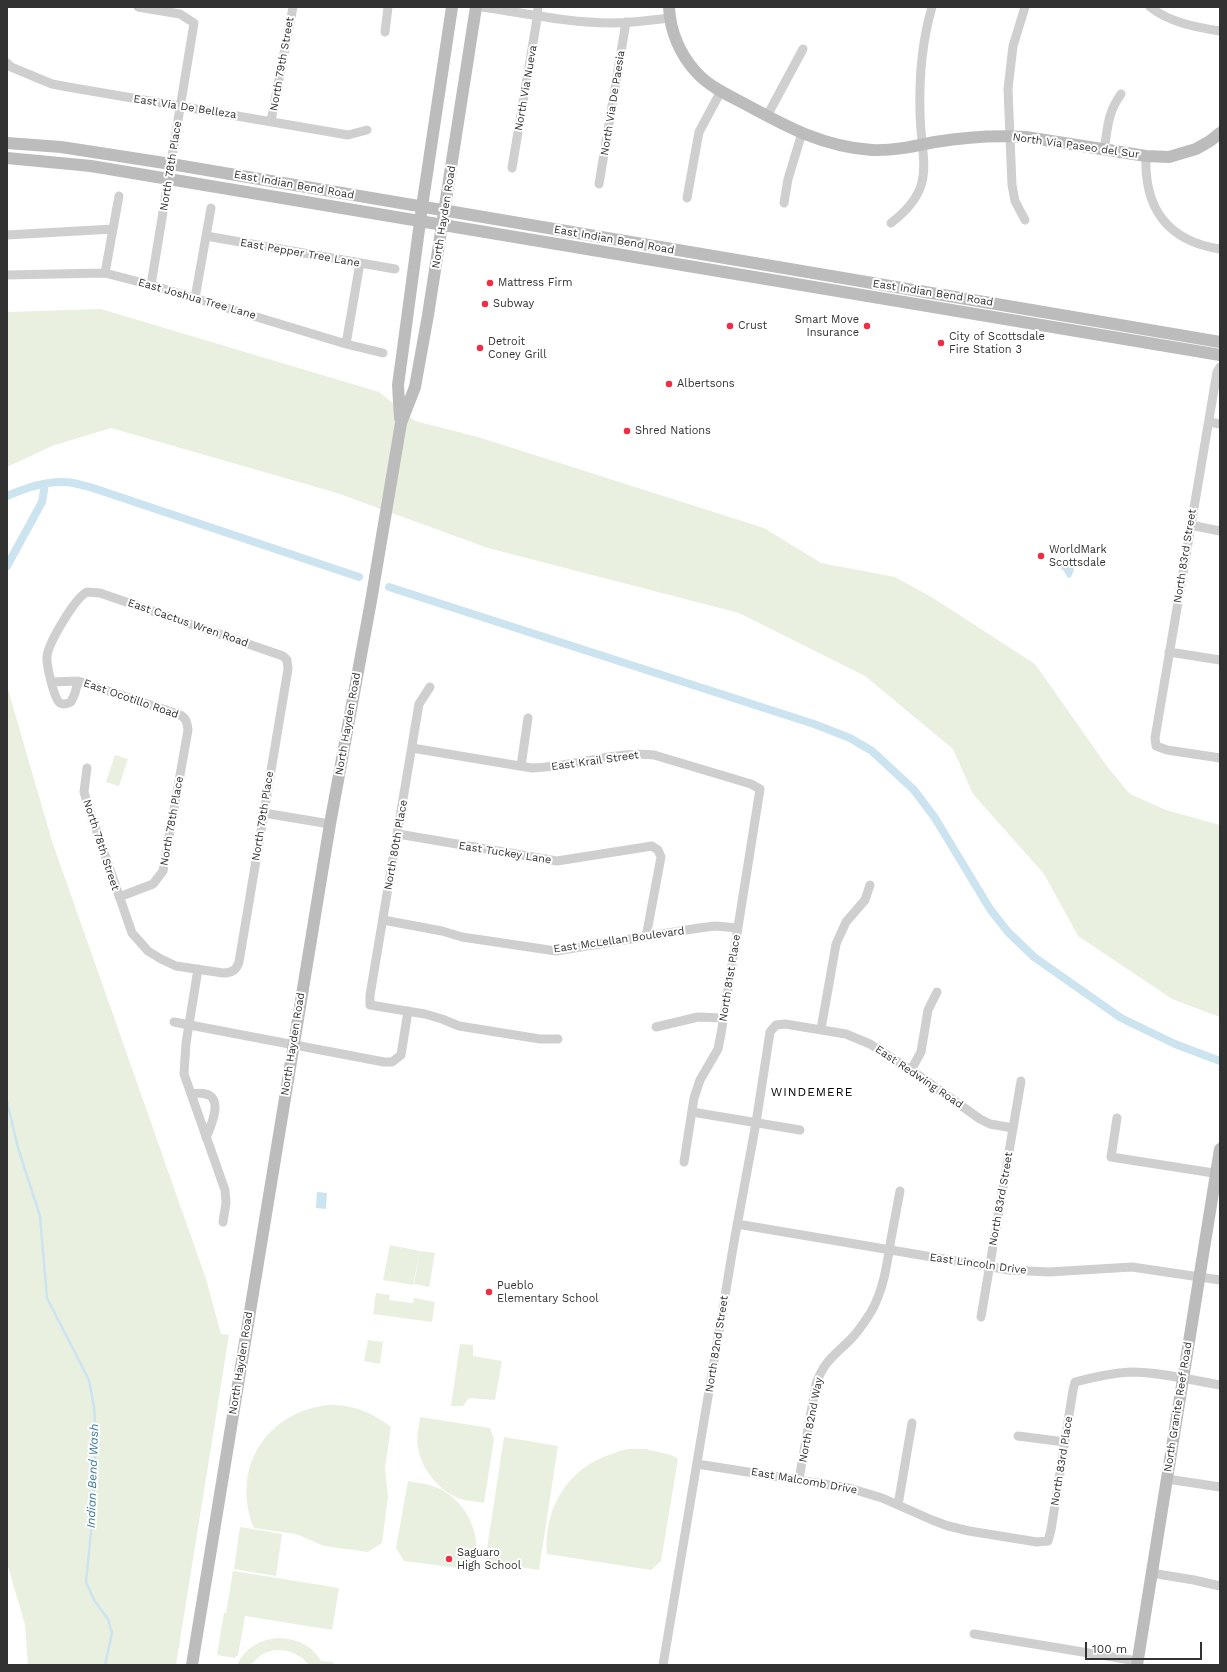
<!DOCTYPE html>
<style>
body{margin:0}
#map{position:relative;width:1227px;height:1672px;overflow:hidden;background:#fff;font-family:"Work Sans",sans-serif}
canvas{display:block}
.frame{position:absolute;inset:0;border:8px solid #323232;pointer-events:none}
.scale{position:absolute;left:1085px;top:1642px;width:117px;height:18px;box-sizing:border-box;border:2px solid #323232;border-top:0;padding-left:5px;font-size:12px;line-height:14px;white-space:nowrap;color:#323232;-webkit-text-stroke:3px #fff;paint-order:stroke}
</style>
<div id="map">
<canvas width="1227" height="1672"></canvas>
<div class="frame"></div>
<div class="scale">100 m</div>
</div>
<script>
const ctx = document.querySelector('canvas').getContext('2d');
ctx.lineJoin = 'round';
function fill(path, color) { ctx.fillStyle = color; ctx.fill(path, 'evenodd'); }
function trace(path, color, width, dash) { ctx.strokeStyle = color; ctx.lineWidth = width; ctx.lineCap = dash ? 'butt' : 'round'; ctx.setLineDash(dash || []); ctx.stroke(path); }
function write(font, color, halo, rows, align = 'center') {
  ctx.font = font + ' "Work Sans",sans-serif'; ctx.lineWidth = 4; ctx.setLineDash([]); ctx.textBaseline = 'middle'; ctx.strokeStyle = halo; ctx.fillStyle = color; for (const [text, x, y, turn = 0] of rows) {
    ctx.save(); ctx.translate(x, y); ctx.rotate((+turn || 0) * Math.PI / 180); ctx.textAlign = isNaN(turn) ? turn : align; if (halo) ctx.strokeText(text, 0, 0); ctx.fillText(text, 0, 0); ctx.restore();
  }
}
const green = new Path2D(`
 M101,309L379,392L415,421L478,437L764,528L821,563L895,577L933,598L1035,664L1109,769L1130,794L1166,810L1220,825V1017L1172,999L1078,936L1044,874L973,794L953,749L865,676L739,613L488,548L337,493L111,428L52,446L7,467V312Z
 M7,686L52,841L206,1279L221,1334L229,1335L176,1665H28L25,1625L7,1563Z
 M115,755L128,759L119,786L106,782Z
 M390,1245L420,1251L413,1285L383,1280Z
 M420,1251L435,1253L429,1287L414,1284Z
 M376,1293L390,1295L389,1300L413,1303L414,1298L435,1302L432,1322L373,1314Z
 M368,1340L383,1342L380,1364L364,1361Z
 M460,1344L473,1345V1356L502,1361L495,1400L469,1398L463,1406H451Z
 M328,1405C352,1404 372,1412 391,1427L385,1468L388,1497L382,1543L368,1552L324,1546L296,1534L254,1528C230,1469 266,1412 328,1405Z
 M420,1417L490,1428L494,1439L484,1503C474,1501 462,1501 454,1496C436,1487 421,1467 418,1448C416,1438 419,1426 420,1417Z
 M504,1437L558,1446L539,1570L485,1562Z
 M646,1449L671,1455L678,1459L661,1561L651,1570L547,1554C543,1509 568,1467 612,1454C617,1452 622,1450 627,1449C633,1449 639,1449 646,1449Z
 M408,1481C418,1483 429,1484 438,1488C470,1503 482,1538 475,1570L404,1561L396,1548Z
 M240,1527L282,1534L276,1576L234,1569Z
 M233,1571L339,1588L332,1630L245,1616L238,1655L234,1658L217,1655L224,1613H226Z
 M279,1638C297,1639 312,1645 321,1661L333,1662V1665H309C298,1651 277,1645 261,1655C257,1658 253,1664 249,1665C246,1666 240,1665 237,1665C245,1648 260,1639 279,1638Z`);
const water = new Path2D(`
 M1055,557L1061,560H1069L1074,570L1071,577L1068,578L1063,570L1057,566L1054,567L1050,562Z
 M317,1192L327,1193L326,1209L316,1208Z`);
const stream = new Path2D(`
 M7,1102L18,1148L40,1216L47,1298L89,1380L94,1407L96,1438L92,1522L86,1582L94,1600L108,1619L112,1633L105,1665`);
const canal = new Path2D(`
 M7,496C25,488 46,481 65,482C74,482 82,486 90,487L359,577
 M7,566L42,502L45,484
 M389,587L814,724L850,738L872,751L914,790L935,818L990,909L1008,932L1034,957L1121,1018L1175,1044L1220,1061`);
const street = new Path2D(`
 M138,7L180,14L194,23L151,285
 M482,7C525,13 568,23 611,23C631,23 650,20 670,18
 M1150,7C1171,23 1195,27 1220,31
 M385,32L388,7
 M7,63L11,67L52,84L68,87L348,135L367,130
 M767,116L803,49
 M271,121L293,7
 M1104,150C1108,127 1107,114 1121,94
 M1146,156C1144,208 1167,241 1220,249
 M512,168L536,25L538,7
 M599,184L626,22
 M687,198L699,132L721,91
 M784,203L788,179L802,133
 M1025,220L1015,201L1012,185L1008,89L1013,46L1025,7
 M891,223C938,187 921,162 920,113C919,78 922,41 932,7
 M7,235L113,229
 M206,236L395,269
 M105,273L119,196
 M7,275L105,273L151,285L346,344L383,353
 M195,298L211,208
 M346,344L360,263
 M1220,367L1217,372L1155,738L1156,746L1167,750L1220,758
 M1209,422L1220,424
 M1190,525L1220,531
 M1169,652L1220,660
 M78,681L75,693L71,702C67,704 64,705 60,703C54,699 46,664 47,656C49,642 75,598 87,592L100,593L283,656L287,660L288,669L239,962C236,971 231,973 223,973L176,966L161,959L148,951L141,943L132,933L89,809L84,792L87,768
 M52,682L78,681L178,714C186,717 187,722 188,730L163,871L153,884L119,897
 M430,687L419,704L370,995V1005L425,1014L442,1019L459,1026L540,1039H558
 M412,748L532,768C573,767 613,751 654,755L751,784L760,789L721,1034L718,1049L700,1080L694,1098L684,1162
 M521,766L528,718
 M264,813L330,824
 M398,834L557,861L652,846L658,850L661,857L646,937
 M383,920L442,931L462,937L556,951L699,928L715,926L738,928
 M198,969L186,1043L184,1074L225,1190L226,1203L223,1222
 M174,1022L384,1062H392L401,1055L408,1011
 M656,1027L698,1017L723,1018
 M821,1029L836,944L846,922L865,900L870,885
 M911,1070L921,1052L928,1010L937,992
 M191,1094C226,1088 215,1117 206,1138
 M692,1112L800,1130
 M1117,1118L1111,1157L1220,1174
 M737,1224L1009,1270L1049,1272L1132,1267L1220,1280
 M981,1317L1021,1081
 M1018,1436L1065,1442
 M697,1464L849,1488L882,1498L932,1520L948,1526L969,1531L1037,1542L1048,1541L1051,1530L1073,1390L1075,1382C1094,1377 1112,1373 1131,1372C1160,1372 1191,1380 1220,1385
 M799,1479L816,1384C824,1361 835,1355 851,1339C859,1331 865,1321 871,1312C884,1289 887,1264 891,1239C894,1223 897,1207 900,1191
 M1167,1479L1220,1487
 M898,1505L912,1423
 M1151,1573L1194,1580L1220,1586
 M974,1634L1137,1661
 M663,1665L734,1242L756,1123L770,1032L776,1025L785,1024L846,1034L870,1044L911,1070L980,1119L990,1124L1013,1128`);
const secondary = new Path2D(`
 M669,7C670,31 680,55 697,73C710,87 728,95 745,104C787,127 824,147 872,150C894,151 915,146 935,142C966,137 995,135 1026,137L1146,156L1169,157L1196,149L1210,141L1220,133
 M7,143L61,147L171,164L1220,342
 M7,158L91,166L1220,355
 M400,418L398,385L402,356L422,207L452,7
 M192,1665L330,824L371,601L401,423L415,387L428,315L476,7
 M1137,1665L1220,1149`);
const markers = [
 [490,283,4,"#f22c42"],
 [485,304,4,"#f22c42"],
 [730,326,4,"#f22c42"],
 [867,326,4,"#f22c42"],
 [941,343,4,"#f22c42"],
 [480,348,4,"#f22c42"],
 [669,384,4,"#f22c42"],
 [627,431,4,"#f22c42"],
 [1041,556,4,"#f22c42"],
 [489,1292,4,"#f22c42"],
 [449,1559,4,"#f22c42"]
];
const streetNames = [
 ["North 79th Street",282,64,-80],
 ["North Via Nueva",526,88,-80],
 ["North Via De Paesia",613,103,-81],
 ["East Via De Belleza",185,107,9],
 ["North Via Paseo del Sur",1076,146,8],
 ["North 78th Place",171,166,-81],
 ["East Indian Bend Road",294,185,10],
 ["North Hayden Road",444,217,-81],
 ["East Indian Bend Road",614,240,10],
 ["East Pepper Tree Lane",300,253,10],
 ["East Indian Bend Road",933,293,9],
 ["East Joshua Tree Lane",197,299,16],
 ["North 83rd Street",1185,556,-81],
 ["East Cactus Wren Road",188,623,19],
 ["East Ocotillo Road",131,699,19],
 ["North Hayden Road",348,724,-80],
 ["East Krail Street",595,761,-8],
 ["North 79th Place",263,816,-81],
 ["North 78th Place",172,821,-80],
 ["North 78th Street",101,845,72],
 ["North 80th Place",396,845,-80],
 ["East Tuckey Lane",505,853,9],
 ["East McLellan Boulevard",619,940,-8],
 ["North 81st Place",730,978,-81],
 ["North Hayden Road",293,1044,-81],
 ["East Redwing Road",919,1077,34],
 ["North 83rd Street",1001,1199,-80],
 ["East Lincoln Drive",978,1264,8],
 ["North 82nd Street",717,1344,-81],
 ["North Hayden Road",241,1363,-81],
 ["North Granite Reef Road",1178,1407,-81],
 ["North 82nd Way",811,1420,-79],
 ["North 83rd Place",1062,1461,-81],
 ["East Malcomb Drive",804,1481,10]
];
const poiNames = [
 ["Mattress Firm",498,283],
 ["Subway",493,304],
 ["Smart Move",859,320,"right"],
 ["Insurance",859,333,"right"],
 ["Crust",738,326],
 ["City of Scottsdale",949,337],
 ["Fire Station 3",949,350],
 ["Detroit",488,342],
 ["Coney Grill",488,355],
 ["Albertsons",677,384],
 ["Shred Nations",635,431],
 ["WorldMark",1049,550],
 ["Scottsdale",1049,563],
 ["Pueblo",497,1286],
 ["Elementary School",497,1299],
 ["Saguaro",457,1553],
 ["High School",457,1566]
];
const neighbourhoodNames = [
 ["WINDEMERE",812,1092]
];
const waterNames = [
 ["Indian Bend Wash",93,1476,-88]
];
fill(green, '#e9f0e0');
fill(water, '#cce3f0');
trace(stream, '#cce3f0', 2.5);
trace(canal, '#cce3f0', 8);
trace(street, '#cfcfcf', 9);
trace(secondary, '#bcbcbc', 12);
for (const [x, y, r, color] of markers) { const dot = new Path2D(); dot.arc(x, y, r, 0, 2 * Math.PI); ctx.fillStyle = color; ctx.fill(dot); trace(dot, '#fff', 1.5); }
write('11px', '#323232', '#fff', streetNames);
write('11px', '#323232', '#fff', poiNames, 'left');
ctx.letterSpacing = '1px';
write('12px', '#000', '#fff', neighbourhoodNames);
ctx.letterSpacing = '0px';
write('italic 12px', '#387a9c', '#fff', waterNames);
</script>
